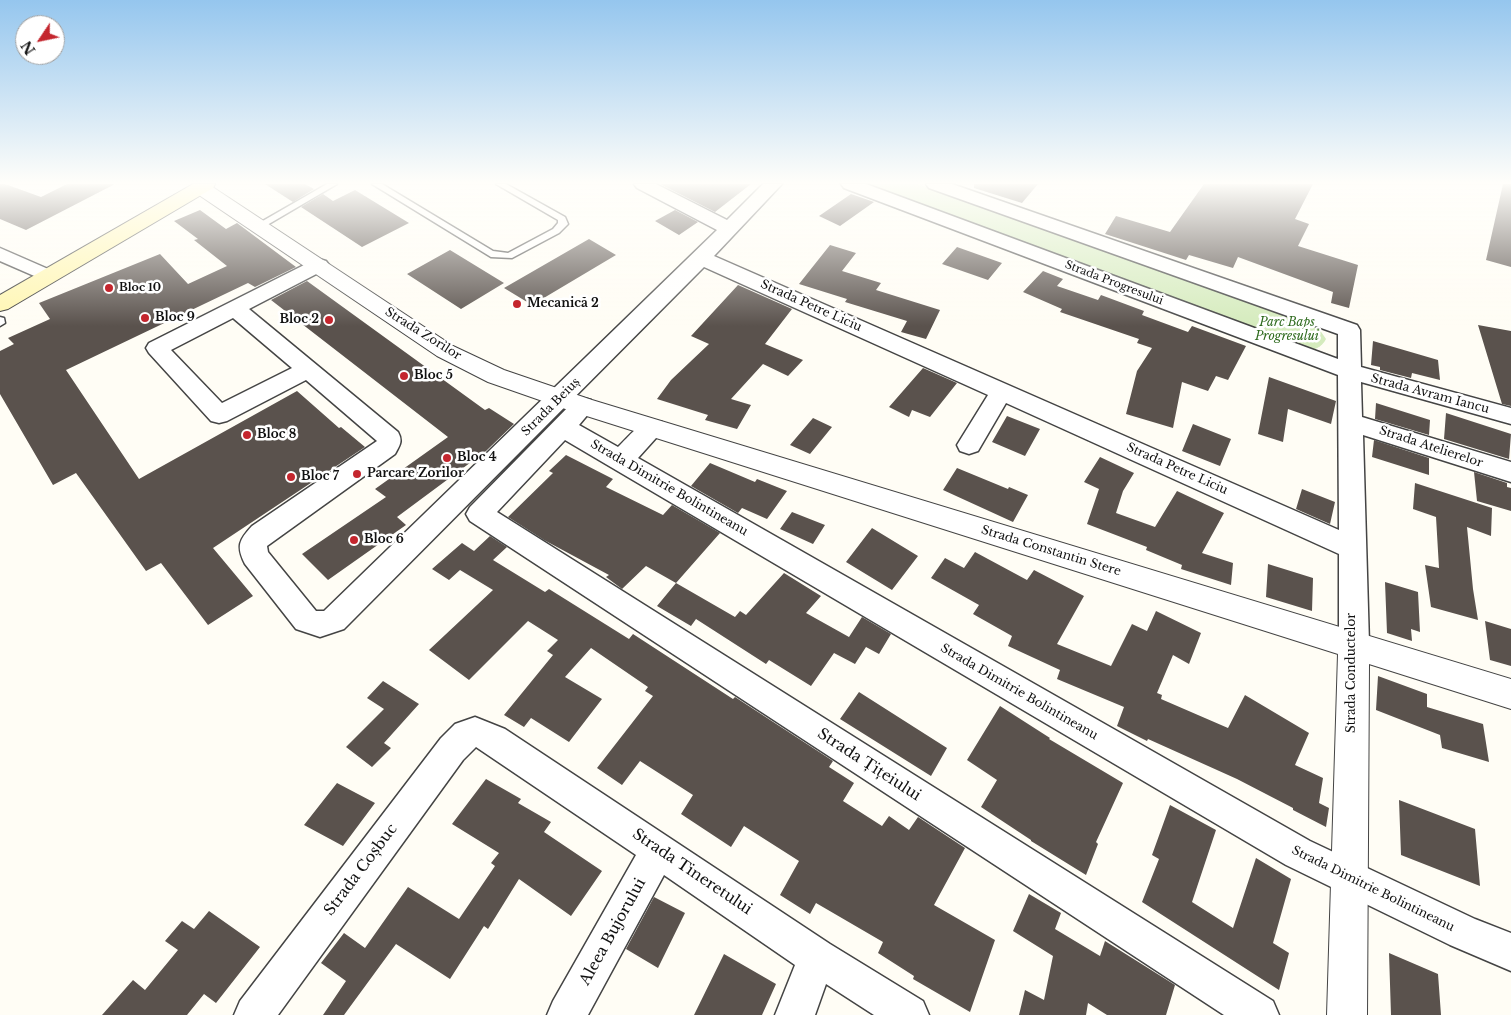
<!DOCTYPE html>
<meta charset="utf-8">
<style>
body{margin:0}
#map{position:relative;width:1511px;height:1015px;overflow:hidden;background:#fffdf5;font-family:"Libre Baskerville",serif}
canvas{display:block}
.north{position:absolute;left:15px;top:15px;width:50px;height:50px;box-sizing:border-box;background:#fff;border:1px solid #a0a0a0;border-radius:50%;rotate:236deg;font-size:14px;font-weight:700;line-height:20px;text-align:center;color:#111}
.north::after{content:'';display:block;margin:auto;width:18px;height:22px;background:#c4262e;clip-path:polygon(50% 0,100% 100%,50% 72%,0 100%)}
</style>
<div id="map">
<canvas width="1511" height="1015"></canvas>
<div class="north">N</div>
</div>
<script>
const ctx = document.querySelector('canvas').getContext('2d');
ctx.lineJoin = 'round';
function fill(path, color) { ctx.fillStyle = color; ctx.fill(path, 'evenodd'); }
function trace(path, color, width, dash) { ctx.strokeStyle = color; ctx.lineWidth = width; ctx.lineCap = dash ? 'butt' : 'round'; ctx.setLineDash(dash || []); ctx.stroke(path); }
function write(font, color, halo, rows, align = 'center') {
  ctx.font = font + ' "Libre Baskerville",serif'; ctx.lineWidth = 5; ctx.setLineDash([]); ctx.textBaseline = 'middle'; ctx.strokeStyle = halo; ctx.fillStyle = color; for (const [text, x, y, turn = 0] of rows) {
    ctx.save(); ctx.translate(x, y); ctx.rotate((+turn || 0) * Math.PI / 180); ctx.textAlign = isNaN(turn) ? turn : align; if (halo) ctx.strokeText(text, 0, 0); ctx.fillText(text, 0, 0); ctx.restore();
  }
}
const green = new Path2D(`
 M865,184H918L1297,317L1317,326L1326,339C1321,349 1312,351 1302,350Z`);
const building = new Path2D(`
 M0,184H5L41,197L67,184H115L26,230L0,219Z
 M265,184H305L314,189L293,202Z
 M660,184H751L715,212Z
 M974,184H1038L1022,203L974,188Z
 M1204,184H1313L1295,219L1309,224L1298,246L1358,265L1349,308L1331,303L1333,292L1238,257L1233,268L1189,255L1186,260L1105,234L1116,216L1170,232Z
 M1503,184H1511V267L1486,260Z
 M355,190L409,223L362,247L301,207L323,194L333,201Z
 M851,194L874,202L840,226L819,216Z
 M200,210L226,229L237,223L296,267L255,287L248,283L66,370L139,479L297,391L339,428L341,427L365,447L213,548L253,596L208,625L161,563L146,571L76,473L53,485L0,394V351L14,344L8,338L50,319L39,303L160,254L188,284L227,266L194,240L198,239L174,221Z
 M675,210L698,222L679,235L655,221Z
 M589,239L616,255L532,305L504,288Z
 M830,245L856,253L842,271L881,283L876,290L940,310L926,339L901,332L907,321L845,302L847,299L799,284Z
 M957,247L1002,263L988,280L942,264Z
 M450,250L504,283L461,309L407,274Z
 M1043,271L1063,279L1057,286L1098,300L1101,295L1144,311L1142,315L1188,332L1192,326L1246,346L1228,380L1216,376L1208,391L1182,382L1173,428L1126,414L1137,371L1152,348L1137,343L1139,339L1060,312L1062,309L1023,292Z
 M307,281L485,410L489,408L514,424L486,451L397,517L406,525L328,580L302,554L386,497L375,489L448,437L271,300Z
 M738,285L792,309L765,344L803,360L788,376L763,364L731,399L751,405L737,429L705,420L708,415L657,399L671,380L709,344L691,336Z
 M1478,325L1511,331V406L1502,404Z
 M1373,341L1438,360L1440,380L1412,373L1411,378L1380,370V367L1371,365Z
 M923,368L957,383L930,417L912,410L909,417L889,407Z
 M1269,377L1336,401L1331,424L1288,409L1283,442L1258,434Z
 M1376,403L1430,420L1429,435L1375,419Z
 M1446,413L1511,434L1509,459L1444,439Z
 M1007,416L1040,429L1025,456L992,442Z
 M813,418L832,427L810,454L790,445Z
 M1193,424L1231,439L1220,466L1182,451Z
 M1374,440L1429,458V475L1372,457Z
 M566,455L613,479L606,487L663,515L672,505L720,533L676,583L646,566L622,589L606,577L609,575L544,540L508,517L553,473L549,471Z
 M1100,457L1134,473L1123,491L1116,513L1155,527L1177,491L1224,513L1202,553L1233,563L1231,585L1181,569L1182,565L1146,550L1147,547L1087,524L1099,489L1084,482Z
 M710,463L755,482L757,479L787,491L767,519L742,508L738,513L691,486Z
 M957,468L1008,489L1009,487L1028,495L1013,522L943,490Z
 M1474,472L1507,483V487L1511,488V511L1477,501Z
 M1415,483L1492,508L1491,536L1467,527L1473,589L1478,620L1431,607L1425,565L1439,568L1436,517L1413,509Z
 M1302,489L1335,502L1330,524L1296,509Z
 M792,512L825,525L813,544L780,529Z
 M872,528L918,556L892,590L846,562Z
 M490,536L507,547L493,560L545,592L549,589L629,639L633,634L733,699L735,697L833,761L829,767L854,783L843,801L882,826L889,816L909,830L918,817L965,848L934,905L995,940L970,1012L913,979L914,976L878,953L883,942L816,903L810,914L780,895L799,861L744,826L731,847L681,814L693,795L640,761L622,785L597,768L653,696L645,691L648,687L591,648L565,677L602,699L569,742L531,718L524,727L504,715L553,655L547,651L558,640L528,621L469,680L429,650L493,590L460,570L449,580L432,569L462,543L474,551Z
 M975,552L1027,580L1034,570L1084,596L1057,644L1111,666L1132,624L1147,631L1156,611L1201,633L1189,664L1173,655L1157,693L1162,695L1161,699L1228,728L1245,695L1309,733L1295,765L1323,778L1319,803L1329,808L1326,827L1293,810V808L1237,779L1148,739L1147,741L1117,726L1124,707L1057,679L1060,670L1008,646L1012,636L973,614L979,605L931,578L945,558L964,568Z
 M1268,564L1313,578L1312,611L1266,597Z
 M784,573L821,596L806,613L849,637L862,617L891,634L879,654L866,647L855,664L834,653L811,686L769,660L766,664L696,619L691,626L657,606L676,583L735,617L740,611L746,615Z
 M1385,582L1418,592L1420,632L1411,629L1412,641L1387,633Z
 M1485,621L1511,629V666L1490,660Z
 M1378,676L1427,694V707L1483,724L1489,762L1442,748L1440,735L1376,710Z
 M383,681L419,704L384,743L391,748L372,767L346,747L384,709L367,698Z
 M859,692L947,748L931,776L840,719Z
 M1000,706L1050,738L1049,739L1123,783L1096,842L1098,844L1086,875L1031,841V840L981,807L997,780L967,760Z
 M486,779L521,799L518,803L551,822L544,832L602,871L571,916L519,879L488,929L484,926L450,979L396,944L344,1015H323L346,981L321,963L344,933L365,948L408,887L459,919L495,866L491,863L499,853L452,824Z
 M337,783L375,803L343,846L304,825Z
 M1399,800L1475,829L1480,886L1401,855Z
 M1170,805L1216,830L1192,902L1233,928L1256,858L1291,879L1273,943L1289,953L1279,990L1142,902L1159,859L1152,855Z
 M1029,894L1061,913L1055,929L1100,956L1105,941L1175,985L1166,1015H1107L1088,1003L1086,1015H1019L1025,990L1044,1000L1053,956L1013,931Z
 M654,897L685,913L658,968L626,949Z
 M209,911L260,947L216,1003L204,994L187,1015H102L133,980L145,990L178,950L165,941L182,921L194,929Z
 M1389,953L1438,974L1441,1015H1391Z
 M724,954L776,984L762,1015H694Z`);
const service = new Path2D(`
 M327,184H337L262,228H256L254,226Z
 M372,184H382L493,251L508,253L553,229L558,223V220L496,184H506L565,217L568,224L559,233L512,258L491,257Z
 M0,317L4,318L5,323L0,326Z`);
const minor = new Path2D(`
 M634,184H656L727,220L763,184H782L714,256L1339,530L1338,375L844,188L841,184H866L1338,359V334L929,188L926,184H952L1357,325L1360,330L1361,367L1511,408V424L1361,382L1362,417L1511,462V482L1363,435L1369,644L1365,653L1354,657L1343,653L1339,644V554L1006,403L978,451L969,454L960,451L957,445L988,395L704,267L344,629L320,637L296,629L245,564C236,546 239,540 252,526L377,441L306,380L227,421L219,423L211,421L149,353L146,348L149,343L312,261L319,259L326,261L329,265L326,269L249,309L398,432C403,441 400,445 395,454L267,546L268,552L316,611H324L717,230L637,188ZM233,318L292,368L222,403L171,350Z
 M0,248L55,272L58,276L55,280L48,282L0,261Z
 M583,398L591,400L595,406L579,425L618,447C631,435 643,416 662,422L665,428L638,458L1310,841L1475,919L1511,933V971L1450,945L1286,865L565,440L497,512L1273,1001L1279,1015H1224L470,521L466,514L470,507L575,400Z
 M475,717L505,729L830,944L923,1001L929,1015H874L826,984L815,1015H775L795,965L664,875L588,1015H547L553,1001L636,855L476,747L463,760L278,1015H234L240,1001L441,738L455,724Z`);
const tertiary = new Path2D(`
 M193,184H208L453,346L504,370L592,400L1511,679V709L1369,664L1367,1015H1327L1338,654L574,412L488,382L437,356L193,191L191,187Z`);
const secondary = new Path2D(`
 M193,184H215L213,188L8,309L0,311V295Z`);
const markers = [
 [109,288,5,"#c4262e"],
 [517,304,5,"#c4262e"],
 [145,318,5,"#c4262e"],
 [329,320,5,"#c4262e"],
 [404,376,5,"#c4262e"],
 [247,435,5,"#c4262e"],
 [447,458,5,"#c4262e"],
 [357,474,5,"#c4262e"],
 [291,477,5,"#c4262e"],
 [354,540,5,"#c4262e"]
];
const farStreetnames = [
 ["Strada Progresului",1114,283,21]
];
const farPoinames = [
 ["Bloc 10",119,288]
];
const poiNames = [
 ["Mecanică 2",527,304],
 ["Bloc 9",155,318],
 ["Bloc 2",319,320,"right"],
 ["Bloc 5",414,376],
 ["Bloc 8",257,435],
 ["Bloc 4",457,458],
 ["Parcare Zorilor",367,474],
 ["Bloc 7",301,477],
 ["Bloc 6",364,540]
];
const streetNames = [
 ["Strada Petre Liciu",811,306,24],
 ["Strada Zorilor",423,334,32],
 ["Strada Avram Iancu",1430,394,15],
 ["Strada Beiuș",551,407,-45],
 ["Strada Atelierelor",1431,447,18],
 ["Strada Petre Liciu",1177,469,24],
 ["Strada Dimitrie Bolintineanu",669,488,30],
 ["Strada Constantin Stere",1051,551,17],
 ["Strada Conductelor",1352,673,-90],
 ["Strada Dimitrie Bolintineanu",1019,692,30],
 ["Strada Dimitrie Bolintineanu",1373,889,26]
];
const parkNames = [
 ["Parc Baps",1287,323],
 ["Progresului",1287,337]
];
const nearStreetnames = [
 ["Strada Țițeiului",869,765,33],
 ["Strada Coșbuc",361,870,-53],
 ["Strada Tineretului",692,872,34],
 ["Aleea Bujorului",613,932,-61]
];
fill(green, '#d5ebbd');
fill(building, '#5a524d');
trace(service, '#444', 3);
trace(minor, '#444', 3);
trace(tertiary, '#444', 2);
trace(secondary, '#333', 2);
fill(service, '#fff');
fill(minor, '#fff');
fill(tertiary, '#fff');
fill(secondary, '#fff6b0');
const sky = ctx.createLinearGradient(0, 0, 0, 326);
sky.addColorStop(0, '#95c6ee');
sky.addColorStop(0.56, '#fffefa');
sky.addColorStop(1, '#fffefa00');
ctx.fillStyle = sky;
ctx.fillRect(0, 0, 1511, 326);
for (const [x, y, r, color] of markers) { const dot = new Path2D(); dot.arc(x, y, r, 0, 2 * Math.PI); ctx.fillStyle = color; ctx.fill(dot); trace(dot, '#fff', 2); }
write('11px', '#111', '#fff', farStreetnames);
write('bold 11px', '#111', '#fff', farPoinames, 'left');
write('bold 12px', '#111', '#fff', poiNames, 'left');
write('12px', '#111', '#fff', streetNames);
write('italic 12px', '#2f6b1f', '#fff', parkNames);
write('15px', '#111', '#fff', nearStreetnames);
</script>
